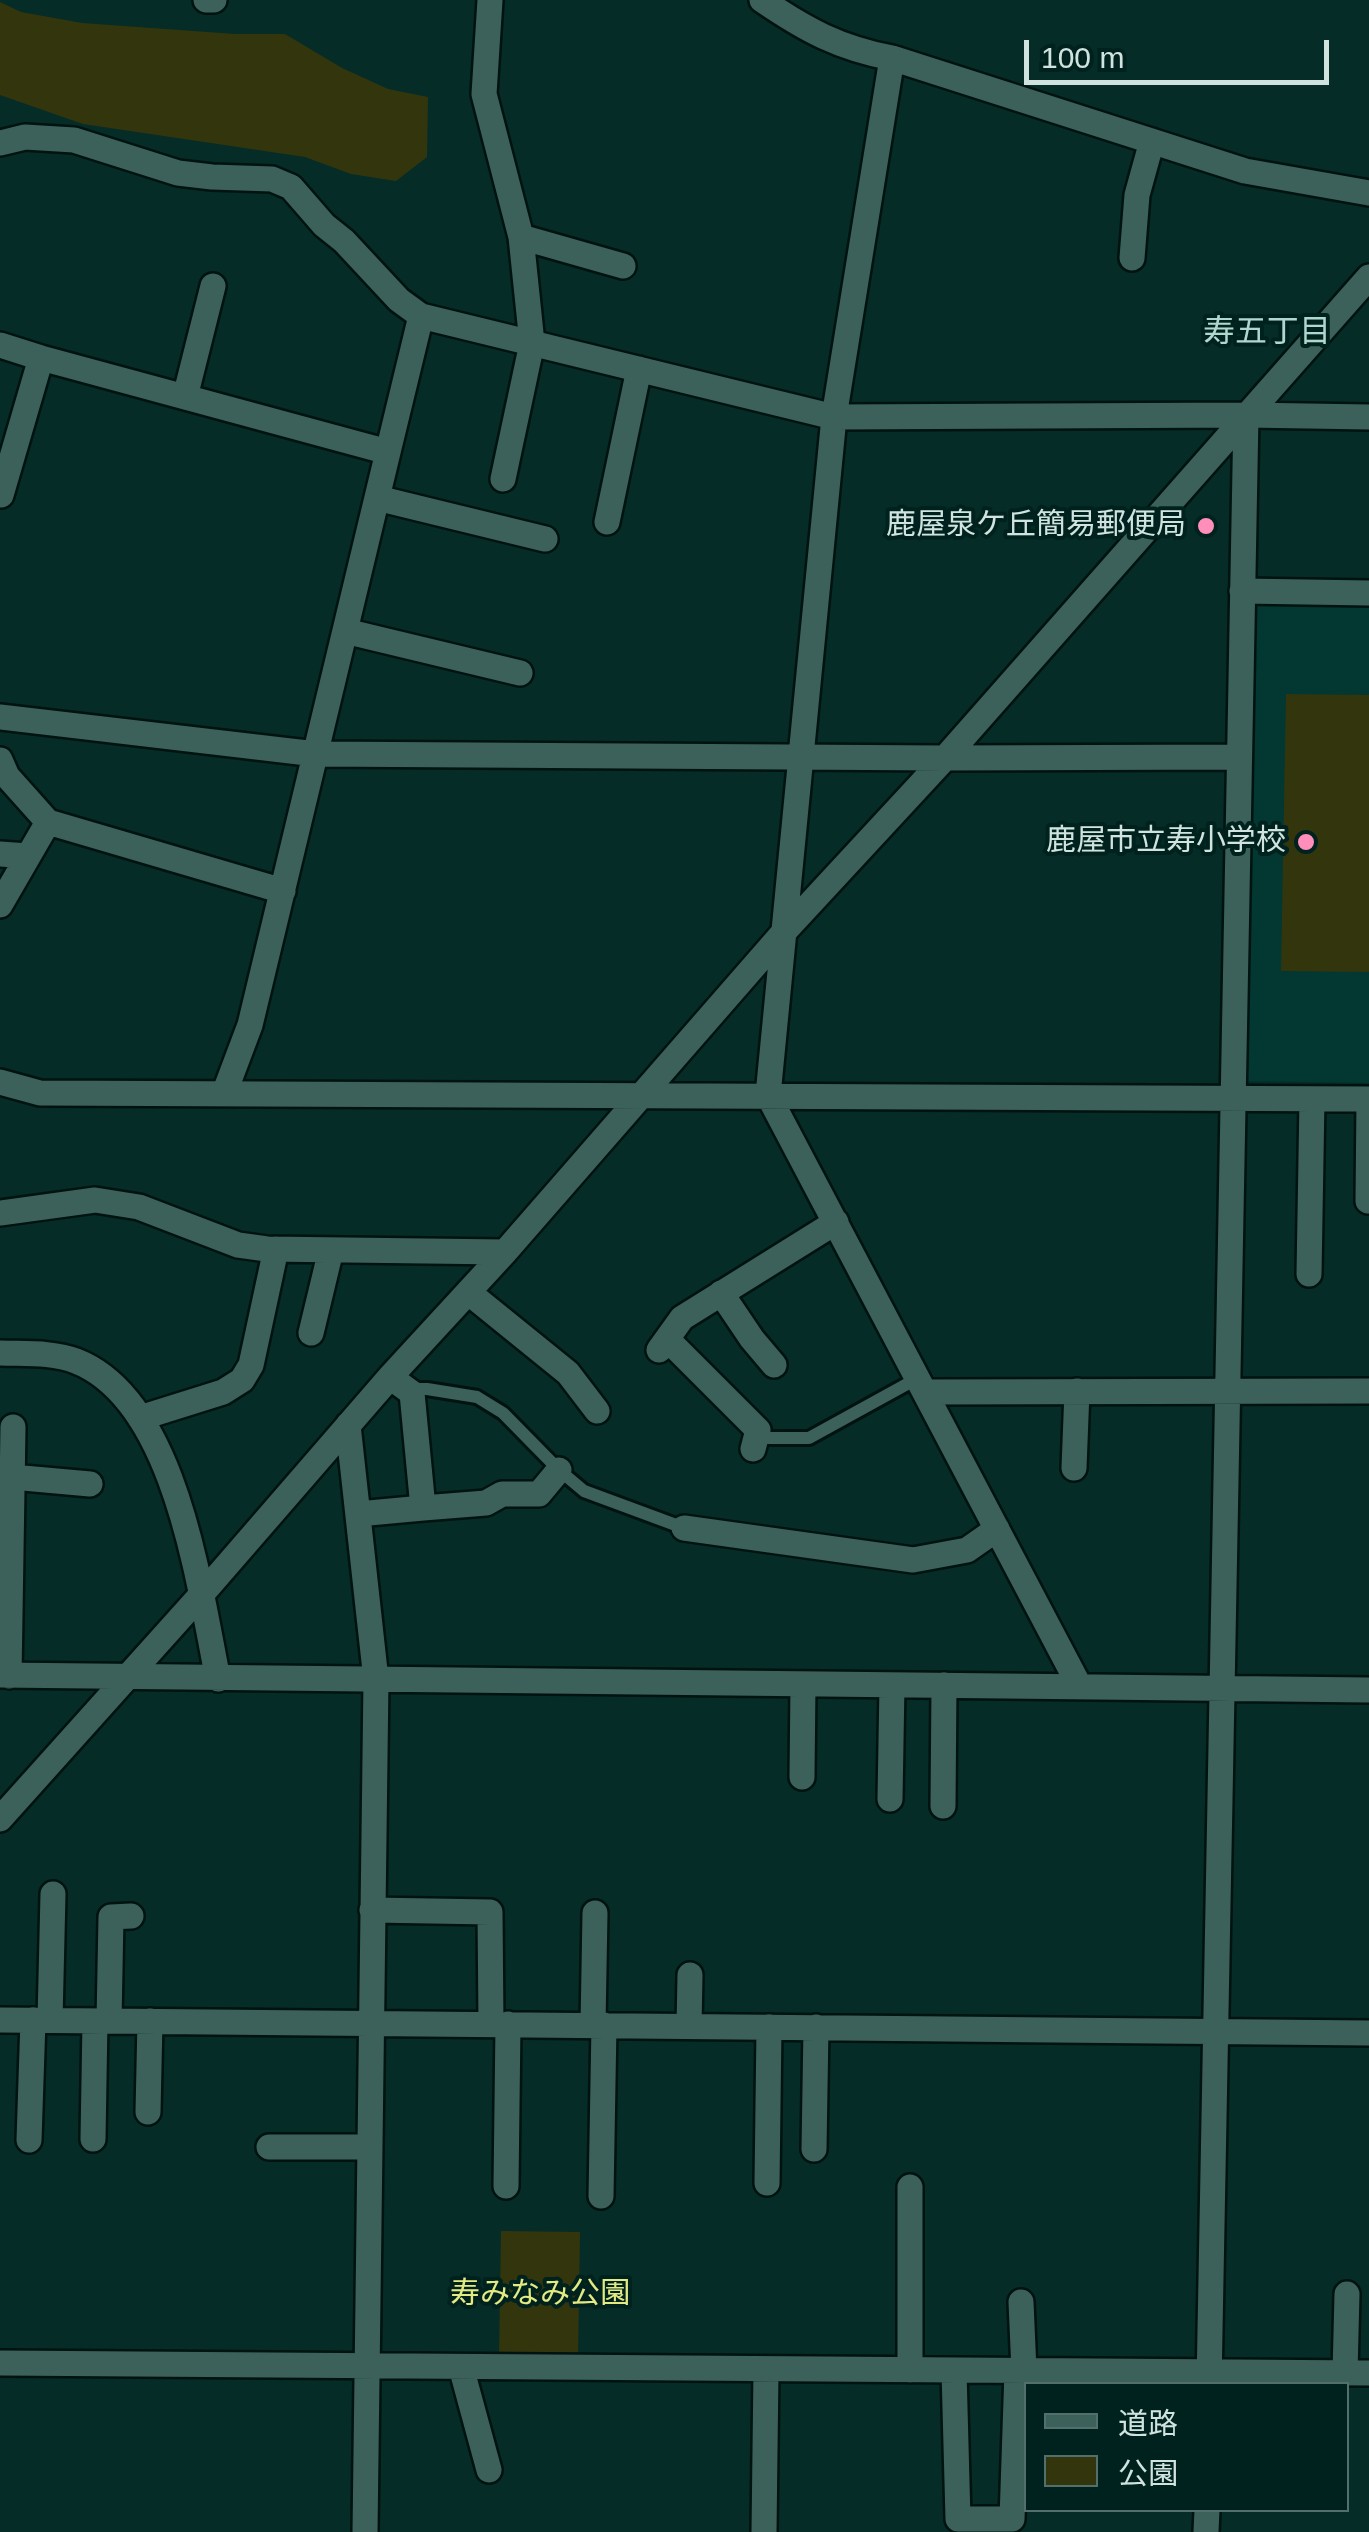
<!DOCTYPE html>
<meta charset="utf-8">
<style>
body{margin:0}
#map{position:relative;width:1369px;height:2532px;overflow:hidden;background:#062c27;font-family:Arial,"Noto Sans JP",sans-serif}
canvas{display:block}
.legend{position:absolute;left:1024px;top:2382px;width:325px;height:130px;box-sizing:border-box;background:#00221e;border:2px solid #536f6b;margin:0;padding:12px 18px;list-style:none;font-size:30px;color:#d0e3df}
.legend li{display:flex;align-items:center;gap:20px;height:50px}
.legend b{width:50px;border:2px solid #536f6b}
.scale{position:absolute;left:1024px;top:40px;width:305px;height:45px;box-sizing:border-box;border:5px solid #d0e3df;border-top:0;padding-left:12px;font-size:30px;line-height:35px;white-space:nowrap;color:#d0e3df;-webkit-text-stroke:8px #00221e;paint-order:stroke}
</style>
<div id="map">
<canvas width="1369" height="2532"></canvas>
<ul class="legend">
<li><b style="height:12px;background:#3c605a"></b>道路</li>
<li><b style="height:28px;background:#33360d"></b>公園</li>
</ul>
<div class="scale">100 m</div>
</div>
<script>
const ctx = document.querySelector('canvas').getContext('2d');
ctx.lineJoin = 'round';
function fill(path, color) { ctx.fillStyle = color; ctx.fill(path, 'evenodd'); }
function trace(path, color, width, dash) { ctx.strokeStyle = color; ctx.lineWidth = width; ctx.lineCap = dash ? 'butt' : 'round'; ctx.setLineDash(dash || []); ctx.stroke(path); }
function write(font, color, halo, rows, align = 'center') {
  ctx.font = font + ' Arial,"Noto Sans JP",sans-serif'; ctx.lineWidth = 8; ctx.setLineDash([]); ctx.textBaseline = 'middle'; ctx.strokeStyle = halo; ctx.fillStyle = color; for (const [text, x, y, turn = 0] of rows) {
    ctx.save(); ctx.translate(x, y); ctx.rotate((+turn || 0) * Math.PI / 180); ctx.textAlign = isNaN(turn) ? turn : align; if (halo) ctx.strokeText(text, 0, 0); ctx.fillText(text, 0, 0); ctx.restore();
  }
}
const built = new Path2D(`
 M1249,598L1369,603V1083L1238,1081Z`);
const green = new Path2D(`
 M0,2L21,12L82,23L235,34H285L342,68L388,89L428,97L427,157L396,181L351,174L305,157L83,124L0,95Z
 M1286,694L1369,695V972L1281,971Z
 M501,2231L580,2232L578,2360L499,2358Z`);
const service = new Path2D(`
 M410,1389H427L477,1397L503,1413L559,1470L584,1491L684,1528
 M756,1438H809L918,1378`);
const minor = new Path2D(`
 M206,0H214
 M490,0L484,94L521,237L532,343L503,479
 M762,0C806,30 839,48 892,58L1245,171L1369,193
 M892,58L834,417L768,1095L1080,1687
 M0,143L25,137L74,140L178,173L212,177L272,179L291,187L324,225L344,241L399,300L421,316
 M521,237L623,266
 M1132,258L1137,195L1152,141
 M0,345L41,358L388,452L421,316L834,417L1246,415L1369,417
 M185,397L213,286
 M1,495L41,358
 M377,498L545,539
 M607,522L639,369
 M1242,591L1369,593
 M345,631L520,673
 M0,717L316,754L945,758L1239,757
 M0,760L7,776L48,822
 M0,854L28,856
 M0,905L48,822L283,891
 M0,1082L40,1093L1369,1099L1368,1201
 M224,1094L250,1025L388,452
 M0,1213L95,1200L139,1207L238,1245L267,1249L505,1252
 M1309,1274L1312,1099
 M468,1292L568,1373L597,1411
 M721,1293L752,1339L774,1365
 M311,1333L331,1250
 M667,1339L758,1430L753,1449
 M659,1350L682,1318L836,1222
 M0,1353C24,1354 53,1352 76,1361C176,1400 199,1586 218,1679
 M925,1392L1369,1391
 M140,1418L223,1392L242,1380L251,1365L276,1249
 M348,1425L376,1680L365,2532
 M1074,1468L1077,1391
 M12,1477L90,1484
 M423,1508L486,1503L502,1494H539L559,1470
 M358,1514L423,1508L412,1393L390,1377
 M684,1528L913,1560L967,1550L997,1529
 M0,1675L1369,1690
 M9,1676L13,1427
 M802,1777L803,1684
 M890,1799L892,1685
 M943,1806L944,1685
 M0,1819L209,1586L390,1377L505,1252L783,933L945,758L1369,277
 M372,1910L490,1912L491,2024
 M0,2020L1369,2033
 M50,2020L53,1894
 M109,2021L111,1917L131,1916
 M593,2025L595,1913
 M689,2026L690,1975
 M148,2112L150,2021
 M93,2139L95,2021
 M29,2140L33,2020
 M269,2147H369
 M814,2149L816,2027
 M767,2183L769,2027
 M506,2186L508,2024
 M601,2196L604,2025
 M1021,2302L1024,2371
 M0,2363L1369,2373
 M461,2367L489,2470
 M910,2370V2187
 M954,2371L958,2519H1012L1017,2371
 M1345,2373L1347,2294
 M1209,2384L1246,415
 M764,2532L766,2369
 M1206,2532L1207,2510`);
const markers = [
 [1206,526,10,"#ff8ebb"],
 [1306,842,10,"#ff8ebb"]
];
const poiNames = [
 ["鹿屋泉ケ丘簡易郵便局",1186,526],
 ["鹿屋市立寿小学校",1286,842]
];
const parkNames = [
 ["寿みなみ公園",540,2295]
];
const neighbourhoodNames = [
 ["寿五丁目",1267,333]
];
fill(built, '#033731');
fill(green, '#33360d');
trace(service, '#001310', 18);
trace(minor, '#001310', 30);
trace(service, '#3c605a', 12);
trace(minor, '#3c605a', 25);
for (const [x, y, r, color] of markers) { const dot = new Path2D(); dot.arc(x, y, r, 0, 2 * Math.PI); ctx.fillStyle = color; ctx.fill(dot); trace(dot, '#00221e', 4); }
write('30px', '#d0e3df', '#00221e', poiNames, 'right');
write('30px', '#e3ea82', '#00221e', parkNames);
write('32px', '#afd7cf', '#00221e', neighbourhoodNames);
</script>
